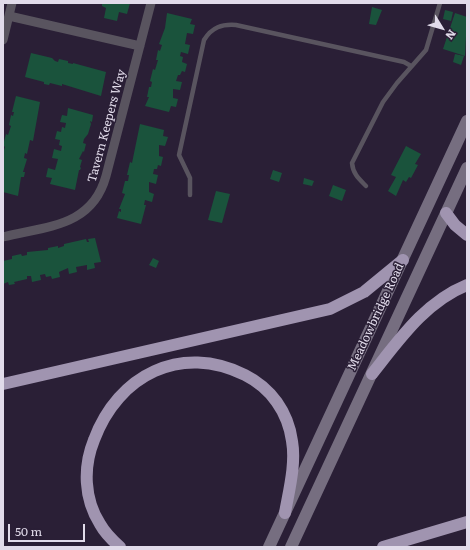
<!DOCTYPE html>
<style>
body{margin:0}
#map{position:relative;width:470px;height:550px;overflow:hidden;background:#2a1f36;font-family:Literata,serif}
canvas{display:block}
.frame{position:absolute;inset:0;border:4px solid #e1dbea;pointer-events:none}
.north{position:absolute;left:422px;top:8px;width:40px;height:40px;-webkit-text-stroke:3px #2a1f36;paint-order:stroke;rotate:127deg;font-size:11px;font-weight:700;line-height:16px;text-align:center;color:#e1dbea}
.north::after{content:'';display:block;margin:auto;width:14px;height:18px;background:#e1dbea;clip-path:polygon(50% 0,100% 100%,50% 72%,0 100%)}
.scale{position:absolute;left:8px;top:524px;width:77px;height:18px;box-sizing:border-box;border:2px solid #e1dbea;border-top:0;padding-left:5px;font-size:12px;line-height:14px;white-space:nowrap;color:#e1dbea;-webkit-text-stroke:3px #2a1f36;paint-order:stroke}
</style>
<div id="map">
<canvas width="470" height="550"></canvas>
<div class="frame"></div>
<div class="north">N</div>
<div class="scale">50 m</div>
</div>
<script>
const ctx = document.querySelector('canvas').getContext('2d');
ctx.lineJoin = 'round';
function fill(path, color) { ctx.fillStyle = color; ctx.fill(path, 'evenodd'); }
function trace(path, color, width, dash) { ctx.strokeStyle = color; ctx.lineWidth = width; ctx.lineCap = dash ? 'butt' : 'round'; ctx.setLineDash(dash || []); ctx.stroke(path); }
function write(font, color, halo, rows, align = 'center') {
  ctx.font = font + ' Literata,serif'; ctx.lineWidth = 3; ctx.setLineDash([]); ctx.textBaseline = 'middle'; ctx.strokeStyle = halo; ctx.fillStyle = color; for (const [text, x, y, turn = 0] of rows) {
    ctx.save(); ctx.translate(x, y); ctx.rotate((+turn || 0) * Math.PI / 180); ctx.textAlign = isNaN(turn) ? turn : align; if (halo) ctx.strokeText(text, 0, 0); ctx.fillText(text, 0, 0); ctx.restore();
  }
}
const building = new Path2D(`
 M102,3H130L127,14L119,12L117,21L104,18L106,8L102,6Z
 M372,7L382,10L376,25L369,24Z
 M445,10L453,12L451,21L443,19Z
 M167,13L192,19L190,24L195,25L193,34L187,33L185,44L190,45L188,54L181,52L180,56L183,57L182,62L187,64L185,72L182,71L180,75H178L176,81L182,82L180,90L173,89V98L178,99L176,107L171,106L169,112L145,106L149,97H147L149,87H151L152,82L150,81L153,69L155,70L158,60H156L158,50L160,51L162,45L159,44L165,28Z
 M455,13L467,17L465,56L443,49Z
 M31,53L52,58L55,61L58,62L59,59L68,61V63L73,64V63L106,72L101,96L62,84V86L50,83L49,85L44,84V82L25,77Z
 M455,54L464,56L461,65L453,62Z
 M16,96L40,102L33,141L30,140L27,154L25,153L24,158L27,159L23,172H25L24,177H21L18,196L3,192V153L5,147L3,145L6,134L8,135L11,126L9,125L11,115L13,116L14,112H12Z
 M68,108L93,115L92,122L90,121L91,124L88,134L84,139L83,143L86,144L84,152L83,151L79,159L82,160L80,167L81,168L80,170H79L75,190L50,184L52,178L46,177L48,168L55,170L58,159L52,158L54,149L61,151L62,146L59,145L60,140L55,139L57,131L61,132L62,127L65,128L66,123L60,122L62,115L67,116Z
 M140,124L164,130L163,136L168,137L165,146L159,145V156L163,157L161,166L158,165L157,169H154L153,174L158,175L156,184L149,182V192L154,194L152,202L145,200L144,205H146L141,224L117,218L119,211L121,212V209H119L125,194L122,193L125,181H128L129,175H127L130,162L132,163Z
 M406,146L421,154L415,164L418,165L411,178L409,177L406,182L403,180L396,196L388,191L396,177L391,175Z
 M273,170L282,173L279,182L270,179Z
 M304,178L314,181L312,186L303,184Z
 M333,185L346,190L342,201L329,196Z
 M216,191L230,194L222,223L208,220Z
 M95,238L101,262L94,263L95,268L87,270V265L76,267L77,272L69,274L68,268L59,272L60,277L52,279L51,276L46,277L45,274L40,275L41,280L32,282L31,276H27V279L14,282L15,284L9,285L8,282L3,284V261L12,259V256L21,254L22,256L27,255V252L48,250V248L58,246V248L64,246V244L86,239L87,242H89L88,239Z
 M153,258L159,261L156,268L149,265Z`);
const lane = new Path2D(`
 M366,186C359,179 353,174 352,163L383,102L397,83L426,50L440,3
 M190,195V178L179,155L204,40C212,27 222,24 236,25L404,62L411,66`);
const street = new Path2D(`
 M9,16L140,46
 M3,40L12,3
 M3,237C47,226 92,227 106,176L151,3`);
const secondary = new Path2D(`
 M269,547L467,121
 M291,547L467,168`);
const highway = new Path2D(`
 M446,213L455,225L467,235
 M372,374C399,340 425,302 467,285
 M3,384L330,309L364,292L403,260
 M120,547C112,540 105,533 100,524C84,499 83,467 94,440C118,375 181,343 245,375C271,388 288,412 292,441C296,464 289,490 285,513
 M383,547L467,522`);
const streetNames = [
 ["Tavern Keepers Way",107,126,-75],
 ["Meadowbridge Road",376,317,-65]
];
fill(building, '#1a533c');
trace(lane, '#59545f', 4.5);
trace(street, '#59545f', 9);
trace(secondary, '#766e80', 12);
trace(highway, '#a094b0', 12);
write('12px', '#e1dbea', '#2a1f36', streetNames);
</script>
